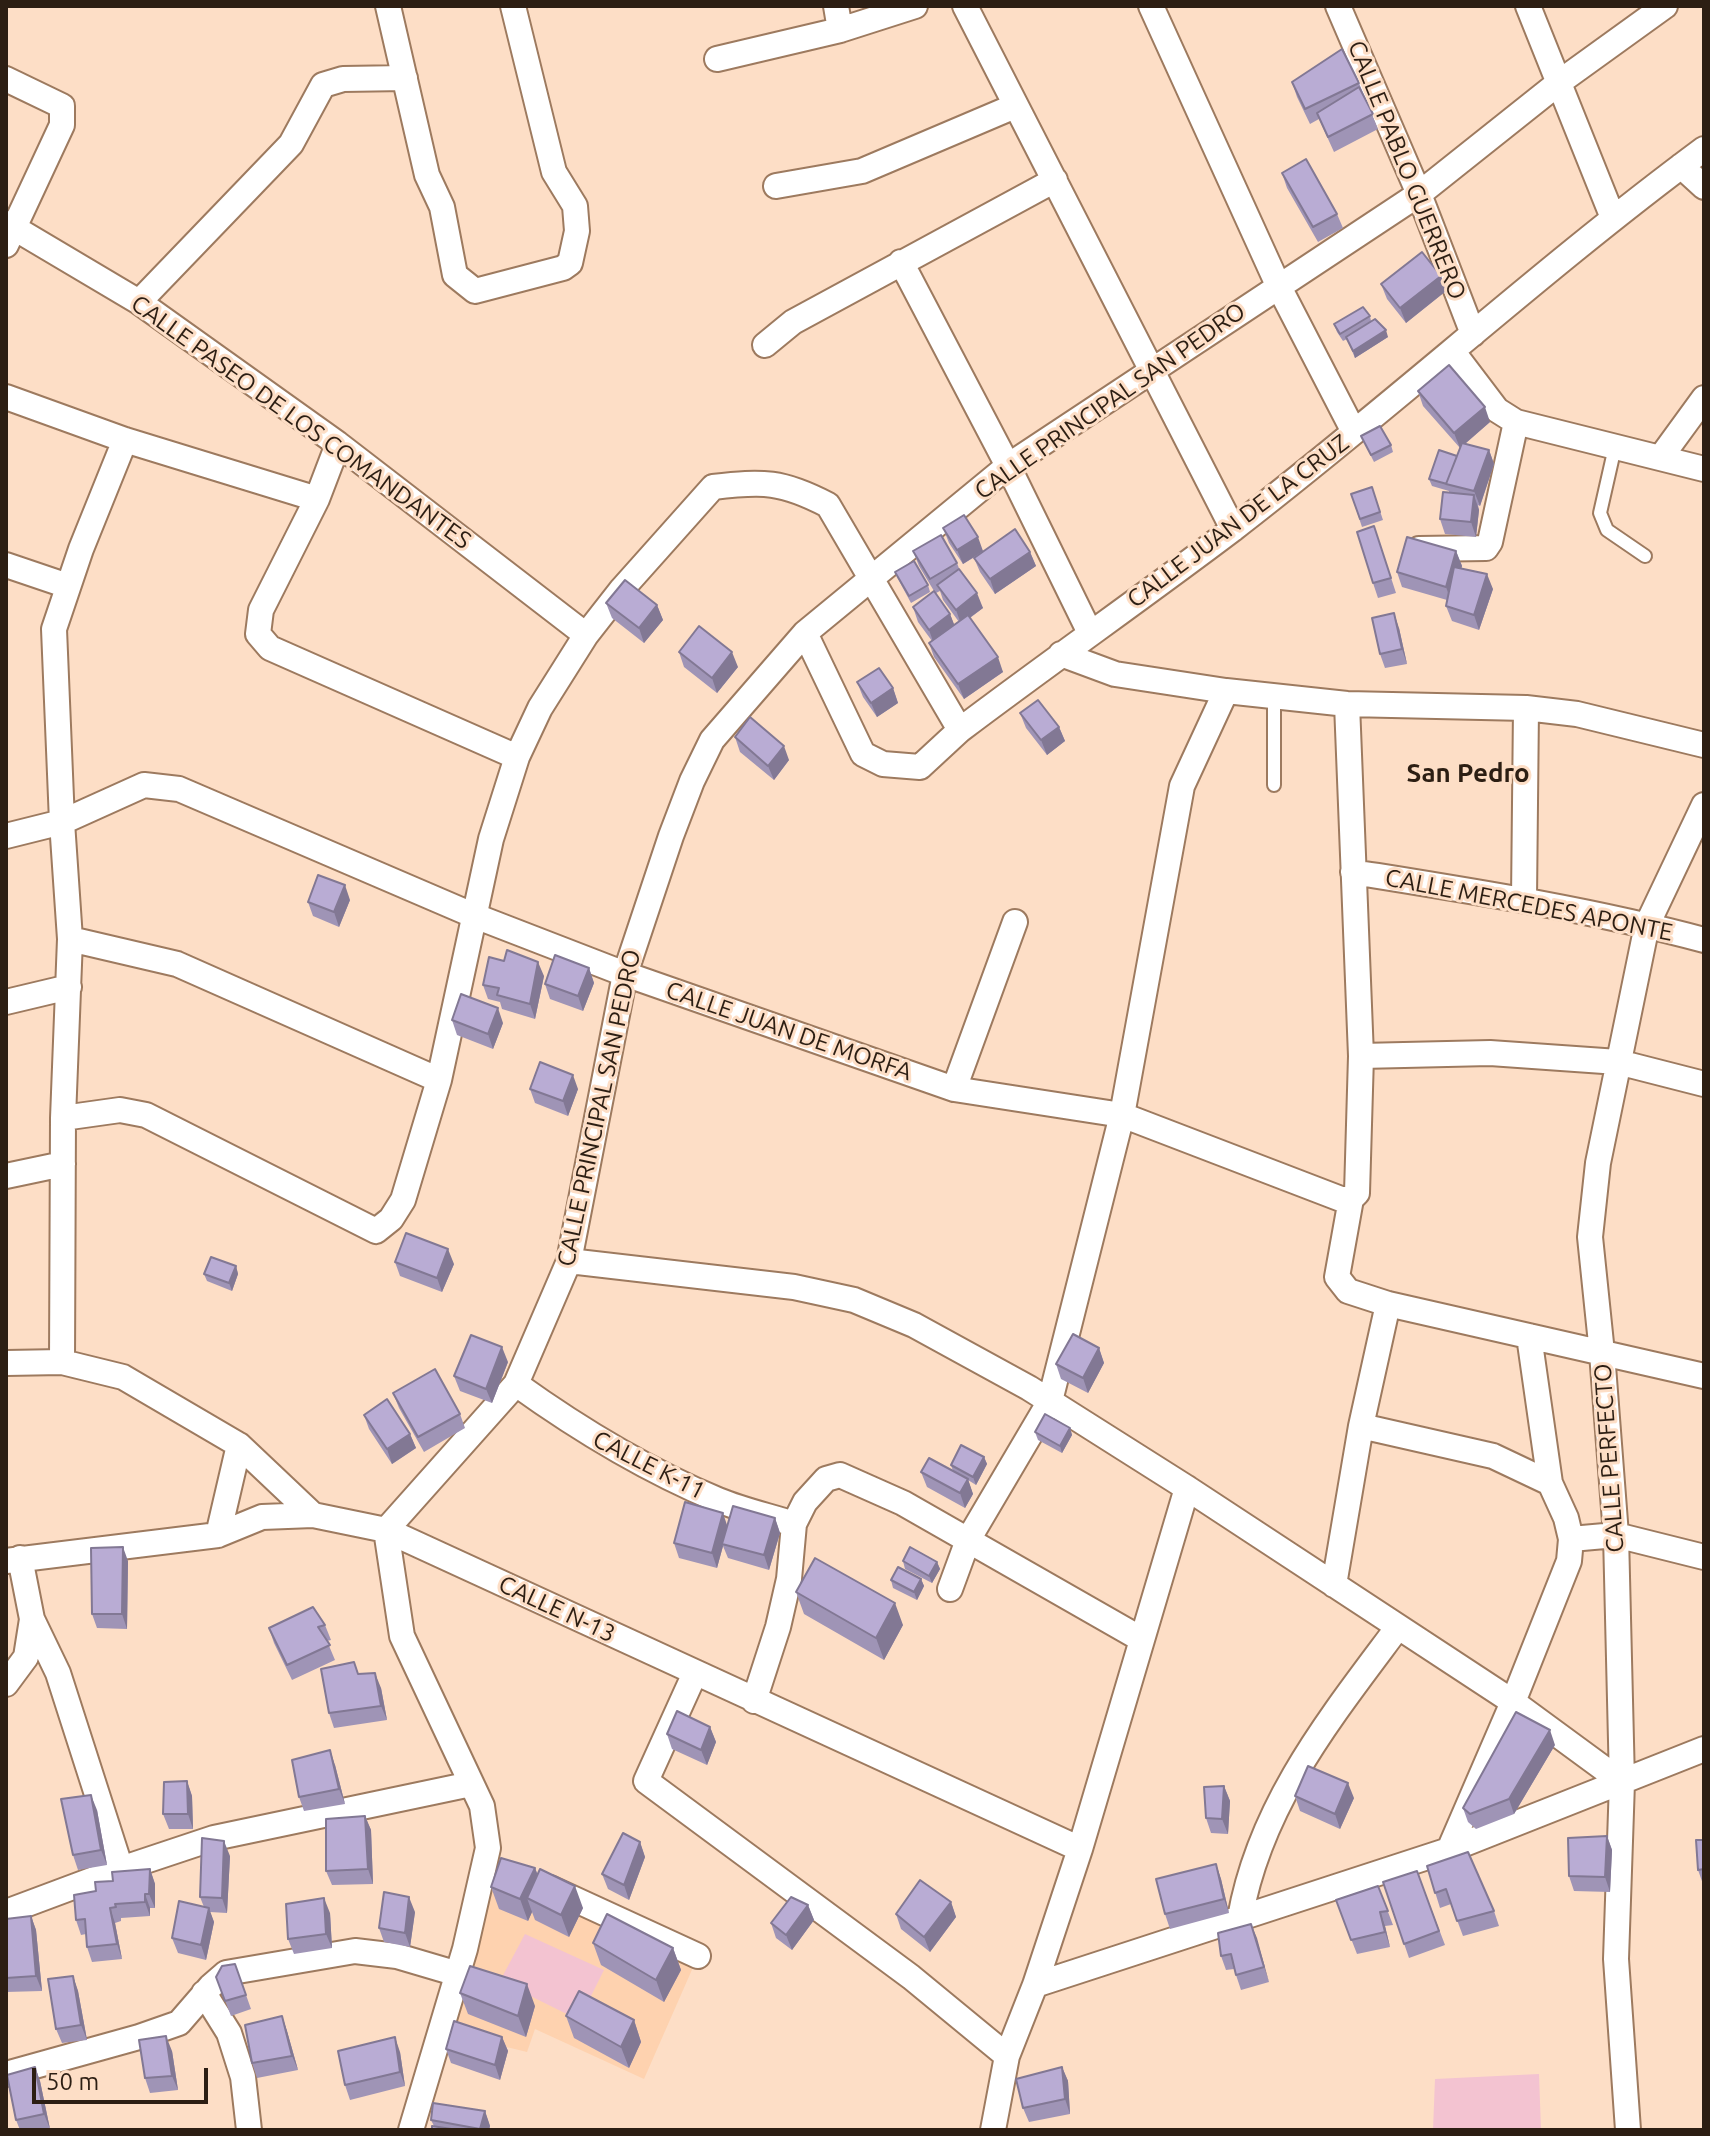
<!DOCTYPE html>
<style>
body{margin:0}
#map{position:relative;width:1710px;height:2136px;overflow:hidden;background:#fddec6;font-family:Ubuntu,sans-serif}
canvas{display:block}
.frame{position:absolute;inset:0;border:8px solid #2c1e13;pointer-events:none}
.scale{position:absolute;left:32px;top:2068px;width:176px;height:36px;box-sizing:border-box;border:4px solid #2c1e13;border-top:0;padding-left:10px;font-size:24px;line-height:28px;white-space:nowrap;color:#2c1e13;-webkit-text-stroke:6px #fddec6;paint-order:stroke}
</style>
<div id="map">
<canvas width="1710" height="2136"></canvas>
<div class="frame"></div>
<div class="scale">50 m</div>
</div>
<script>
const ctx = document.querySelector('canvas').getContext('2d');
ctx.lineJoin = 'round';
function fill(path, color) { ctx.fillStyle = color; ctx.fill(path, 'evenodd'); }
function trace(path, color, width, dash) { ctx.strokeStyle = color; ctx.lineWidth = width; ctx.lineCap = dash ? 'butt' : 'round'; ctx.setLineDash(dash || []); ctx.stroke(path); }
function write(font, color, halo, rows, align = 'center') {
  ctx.font = font + ' Ubuntu,sans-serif'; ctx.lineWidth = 6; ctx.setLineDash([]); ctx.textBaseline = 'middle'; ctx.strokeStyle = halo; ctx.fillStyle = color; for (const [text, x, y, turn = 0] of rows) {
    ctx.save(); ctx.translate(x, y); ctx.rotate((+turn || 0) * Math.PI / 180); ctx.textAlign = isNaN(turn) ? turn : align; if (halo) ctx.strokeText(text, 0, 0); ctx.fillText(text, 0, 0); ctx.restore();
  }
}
const built = new Path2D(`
 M484,1864L551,1889L698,1956L644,2079L535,2029L527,2052L441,2031Z`);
const green = new Path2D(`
 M525,1934L604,1970L579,2020L500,1981Z
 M1539,2074L1541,2130H1433L1435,2079Z`);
const lane = new Path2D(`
 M1615,447L1600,513L1607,530L1645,556
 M1274,696V785`);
const street = new Path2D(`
 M388,6L427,175L442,207L455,275L475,291L563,268L570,263L577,231L575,206L554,172L513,6
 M836,6L840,30
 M965,6L1233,529
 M1151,6L1278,285L1354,432
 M1338,6L1419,194L1473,334
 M1528,6L1613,218
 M717,59L840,30L915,6
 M6,79L62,106V125L6,245
 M1681,166L1704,187
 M776,186L862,171L1015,106
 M6,223L139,302L338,444L586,635
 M901,262L1008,466L1090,633
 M139,302L291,144L323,85L343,79L405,78
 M765,345L793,322L1055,180
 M1453,352L1497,410L1516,422L1704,469
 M6,397L125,440L317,499
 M338,444L317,499L261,610L258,634L270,648L517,757
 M1661,457L1704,398
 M1419,549L1486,548L1490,542L1516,422
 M6,565L68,586
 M805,633L863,754L883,764L920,767L960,730C1050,662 1143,597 1233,529C1393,406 1542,269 1704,149
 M1061,654L1115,674L1226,691L1347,704L1526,708L1577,714L1704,745
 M6,836L62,822L144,785L179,789L475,916L625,974L954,1089L1122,1115L1341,1199H1351L1357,1193L1361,1056L1347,704
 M1353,872C1471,891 1589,909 1704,940
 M1524,899L1526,708
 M70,939L177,964L439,1080
 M6,1002L69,987
 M1361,1056L1490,1053L1618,1062L1704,1084
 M954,1089L1015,922
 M63,1118L120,1110L146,1115L376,1231L391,1219L403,1200L439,1080L491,839L517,757L540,708L586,635L622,589L713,487C763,481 782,481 828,505L960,730
 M6,1176L63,1164
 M1351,1199L1337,1277L1348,1291L1388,1304L1704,1376
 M569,1261L794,1287L854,1300L914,1325L1029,1388L1187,1488L1513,1702L1622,1782
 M62,1362L63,1118L70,939L62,822L54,629L81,549L125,440
 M6,1363L62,1362L123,1377L239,1445L313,1515
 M516,1384C580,1430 644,1469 718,1500C742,1510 769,1516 794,1524
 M1361,1426L1388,1304
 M218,1535L239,1445
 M1571,1539L1616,1535L1704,1557
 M20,1558L32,1619L58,1673L121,1869
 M6,1561L218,1535L262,1517L313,1515L386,1530L1080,1849
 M1334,1585L1361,1426L1493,1456L1550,1483
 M950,1589L968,1540L1050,1401L1122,1115L1182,786L1226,691
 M695,1673L646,1781L911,1977L1007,2056
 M6,1684L26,1657L32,1619
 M754,1701L778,1627L789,1579L794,1524L805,1502L826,1479L840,1475L903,1503L1141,1639
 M1449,1850L1513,1702L1569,1561L1571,1539L1566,1518L1550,1483L1529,1336
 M550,1888L698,1956
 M6,1912L121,1869L214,1838L471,1784
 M1240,1918C1260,1804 1331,1717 1398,1627
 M1035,1985L1449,1850L1704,1749
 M204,1993L229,2033L243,2077L249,2130
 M6,2074L139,2037L179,2023L211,1986L226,1973L355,1951L397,1956L458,1974
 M411,2130L465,1949L488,1848L482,1806L402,1636L386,1530L516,1384L569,1261L625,974L671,836L692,781L712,740L805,633L1008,466L1419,194L1561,81L1665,6
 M993,2130L1007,2056L1035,1985L1080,1849L1187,1488
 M1628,2130L1616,1959L1622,1782L1616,1535L1602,1353L1590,1237L1598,1163L1647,925L1704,805`);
const wall = new Path2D(`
 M1292,82L1359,83L1378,129L1334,152L1319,119L1310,124L1297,97Z
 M1282,173L1337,214L1343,228L1318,242L1287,188Z
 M1441,276L1446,291L1406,323L1387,299L1381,284Z
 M1370,316L1371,321L1388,337L1355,358L1347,339L1343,341L1337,332L1334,324Z
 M1418,391L1490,422L1465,444L1489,450L1494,464L1480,506L1478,505L1479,510L1476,537L1445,534L1440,519L1449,493V491L1432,486L1429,479L1457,456L1460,448L1423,406Z
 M1361,436L1391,445L1393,452L1374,462Z
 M1372,487L1383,520L1362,527L1351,494Z
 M943,528L983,551L1030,552L1036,566L995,594L980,572L974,558L983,552L963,564L949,543Z
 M1379,541L1396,593L1378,598L1373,583Z
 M913,551L957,563L960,571L983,608L970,618L1003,672L964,699L934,657L929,643L932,641L918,622L913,607L934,591L919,566ZM940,591L943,600L959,622L954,625L950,614L936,593Z
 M1456,551L1462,566L1461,569L1493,589L1479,630L1452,621L1446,606L1447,600L1402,587L1397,572Z
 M895,572L928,585L930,592L911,603L898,579Z
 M606,603L657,605L663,620L644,643L612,618Z
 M1399,628L1407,664L1385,668L1380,654Z
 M679,652L738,667L717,693L684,667Z
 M857,682L893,688L898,703L877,717L863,697Z
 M1020,713L1059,727L1065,741L1047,755L1026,728Z
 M735,737L789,760L774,780L740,752Z
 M350,900L339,927L313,916L308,902Z
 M504,961L544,976L535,1019L502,1009L500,1002L488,999L483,985Z
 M589,968L594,983L583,1011L550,999L545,984Z
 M452,1020L503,1023L493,1049L457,1035Z
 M530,1089H578L568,1116L535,1103Z
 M395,1262L454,1264L442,1292L400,1276Z
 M236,1266L238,1274L232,1291L207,1281L204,1274Z
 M1099,1348L1104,1363L1088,1393L1061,1379L1056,1364Z
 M508,1362L492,1403L460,1391L454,1376Z
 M393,1393L460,1414L465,1428L424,1452L399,1408Z
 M364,1415L410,1434L416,1448L392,1464L369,1429Z
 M1070,1428L1072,1435L1062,1453L1038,1440L1035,1432Z
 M984,1457L987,1464L976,1485L968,1480L973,1494L965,1508L927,1487L921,1472L953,1471L951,1465Z
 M775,1518L780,1533L769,1570L728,1558L723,1546L717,1568L679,1558L674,1543L727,1525Z
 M128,1561L127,1629L97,1628L92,1614Z
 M903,1561L937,1562L940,1569L932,1583L905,1569Z
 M921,1579L924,1586L917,1600L893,1588L891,1580Z
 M796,1592L903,1625L884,1660L804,1614Z
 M325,1625L331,1640L327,1641L335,1660L292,1680L274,1643L269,1628Z
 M358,1674L381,1688L387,1720L334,1728L329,1713Z
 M710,1727L716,1742L707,1765L672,1749L667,1734Z
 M1555,1745L1514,1814L1476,1829L1468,1822L1463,1808Z
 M335,1765L345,1804L304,1811L299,1797Z
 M187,1781L192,1796L193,1829H169L163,1814Z
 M1224,1786L1230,1801L1228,1834L1211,1833L1206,1818Z
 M1295,1796L1354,1798L1340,1829L1300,1811Z
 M97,1810L107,1865L78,1870L73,1855Z
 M365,1816L371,1830L373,1884L332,1885L326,1871Z
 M1607,1836L1612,1850L1610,1892L1574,1891L1569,1876Z
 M1704,1840V1884H1703L1698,1870Z
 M640,1842L645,1857L629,1900L608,1889L602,1874Z
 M230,1856L227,1913L210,1912L214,1922L206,1960L178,1953L172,1938L204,1907L200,1897Z
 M1216,1864L1221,1879L1229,1913L1170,1929L1165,1914Z
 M1427,1866L1494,1911L1499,1926L1463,1936L1451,1904L1440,1908Z
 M535,1868L538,1875L583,1908L569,1937L535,1920L532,1912L528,1921L499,1909L491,1887Z
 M150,1869L155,1884V1908H150V1916L121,1918V1921L115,1923L122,1959L92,1962L87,1947L86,1934L81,1935L76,1920L96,1891L113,1881Z
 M1417,1871L1445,1945L1409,1958L1383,1882Z
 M1378,1886L1393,1925L1385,1926L1390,1947L1357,1954L1336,1900Z
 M951,1902L956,1917L930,1952L901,1929L896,1914Z
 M808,1905L814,1920L792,1950L776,1938L771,1923Z
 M415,1912L410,1947L384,1942L379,1928Z
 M330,1913L332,1948L294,1954L288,1939Z
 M31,1916L36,1930L42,1991L6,1992V1919Z
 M1251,1924L1269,1982L1241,1990L1234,1969L1226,1970L1221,1956Z
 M593,1943L673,1948L681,1970L664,2002L601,1965Z
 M235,1964L251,2009L231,2016L216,1977Z
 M73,1976L78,1991L87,2040L62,2043L56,2029Z
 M460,1993L535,2006L526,2037L468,2014Z
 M282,2016L287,2031L298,2070L257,2078L252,2063Z
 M566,2016L634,2020L641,2042L629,2068L574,2038Z
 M502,2037L508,2051L500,2080L451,2063L446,2049Z
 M172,2051L178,2090L150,2093L145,2078Z
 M400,2052L405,2086L350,2100L345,2085Z
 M35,2067L40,2081L50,2129L20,2130L16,2120Z
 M1062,2067L1068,2081L1070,2114L1029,2122L1023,2108Z
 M485,2111L490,2126L489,2130H432L434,2126L431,2120Z`);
const shadedWall = new Path2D(`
 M1441,276L1446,291L1406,323L1400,308Z
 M1386,330L1388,337L1355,358L1353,351Z
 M1485,407L1490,422L1460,448L1454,433Z
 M1489,450L1494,464L1480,506L1474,491Z
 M1474,495L1479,510L1476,537L1471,522Z
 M978,537L983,551L963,564L957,550Z
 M1456,551L1462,566L1451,601L1446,587Z
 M1030,552L1036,566L995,594L990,579Z
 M1487,574L1493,589L1479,630L1474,615Z
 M977,593L983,608L961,624L956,610Z
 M657,605L663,620L644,643L639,628Z
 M1394,613L1399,628L1407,664L1402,649Z
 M950,614L956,629L934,644L929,630Z
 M732,652L738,667L717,693L712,678Z
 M998,657L1003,672L964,699L958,684Z
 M893,688L898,703L877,717L871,703Z
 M1059,727L1065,741L1047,755L1041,740Z
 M784,746L789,760L774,780L768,766Z
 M345,885L350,900L339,927L334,912Z
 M538,962L544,976L535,1019L530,1004Z
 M589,968L594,983L583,1011L578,996Z
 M498,1008L503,1023L493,1049L488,1034Z
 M573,1075L578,1089L568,1116L563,1101Z
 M448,1249L454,1264L442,1292L437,1278Z
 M236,1266L238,1274L232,1291L229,1283Z
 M502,1347L508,1362L492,1403L486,1389Z
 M1099,1348L1104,1363L1088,1393L1083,1378Z
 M1070,1428L1072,1435L1062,1453L1060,1446Z
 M410,1434L416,1448L392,1464L387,1449Z
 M984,1457L987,1464L976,1485L973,1477Z
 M968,1479L973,1494L965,1508L960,1493Z
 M723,1513L728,1528L722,1544L723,1546L717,1568L712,1553Z
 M775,1518L780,1533L769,1570L764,1555Z
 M123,1547L128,1561L127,1629L122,1614Z
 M937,1562L940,1569L932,1583L929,1576Z
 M921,1579L924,1586L917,1600L914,1592Z
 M895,1603L903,1625L884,1660L876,1638Z
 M375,1673L381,1688L387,1720L381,1706Z
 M710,1727L716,1742L707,1765L701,1750Z
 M1550,1730L1555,1745L1514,1814L1509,1799Z
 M330,1750L335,1765L345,1804L339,1789Z
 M187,1781L192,1796L193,1829L188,1814Z
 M1348,1783L1354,1798L1340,1829L1335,1814Z
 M1224,1786L1230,1801L1228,1834L1222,1819Z
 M91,1795L97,1810L107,1865L101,1850Z
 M365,1816L371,1830L373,1884L368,1869Z
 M1607,1836L1612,1850L1610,1892L1605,1877Z
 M224,1841L230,1856L227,1913L222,1898Z
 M640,1842L645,1857L629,1900L624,1885Z
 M1216,1864L1221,1879L1229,1913L1224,1899Z
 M535,1868L543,1890L527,1898L532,1912L528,1921L520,1899Z
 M150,1869L155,1884V1908L149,1894Z
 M575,1886L583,1908L569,1937L561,1915Z
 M145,1894L150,1908V1916L145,1902Z
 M409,1897L415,1912L410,1947L405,1933Z
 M324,1898L330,1913L332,1948L326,1934Z
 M951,1902L956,1917L930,1952L924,1937Z
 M808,1905L814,1920L792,1950L786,1935Z
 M110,1908L115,1923L122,1959L117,1944Z
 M209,1908L214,1922L206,1960L201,1945Z
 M1380,1912L1385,1926L1390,1947L1385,1932Z
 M31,1916L36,1930L42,1991L36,1976Z
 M1251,1924L1257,1938L1269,1982L1264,1967Z
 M673,1948L681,1970L664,2002L656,1980Z
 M73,1976L78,1991L87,2040L81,2025Z
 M527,1984L535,2006L526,2037L518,2016Z
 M282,2016L287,2031L298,2070L292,2056Z
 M634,2020L641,2042L629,2068L621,2047Z
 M166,2036L172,2051L178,2090L172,2076Z
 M395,2037L400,2052L405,2086L400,2072Z
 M502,2037L508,2051L500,2080L495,2065Z
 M35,2067L40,2081L50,2129L44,2114Z
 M1062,2067L1068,2081L1070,2114L1065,2099Z
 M485,2111L490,2126L489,2130L480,2129Z`);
const building = new Path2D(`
 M1342,49L1359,83L1305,109L1292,82Z
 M1359,87L1373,114L1328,137L1317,113Z
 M1306,159L1337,214L1313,227L1282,173Z
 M1422,252L1441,276L1400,308L1381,284Z
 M1363,307L1370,316L1340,334L1334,324Z
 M1375,319L1386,330L1353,351L1346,337Z
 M1449,365L1485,407L1454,433L1418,391Z
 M1380,426L1391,445L1371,455L1361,436Z
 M1462,443L1489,450L1474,491L1446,484Z
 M1439,450L1457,456L1446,484H1447L1429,479Z
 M1372,487L1380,512L1360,519L1351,494Z
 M1443,492L1474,495L1471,522L1440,519Z
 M964,515L978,537L957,550L943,528Z
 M1374,526L1391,578L1373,583L1357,532Z
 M1015,529L1030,552L990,579L974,558Z
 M941,535L957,563L930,579L913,551Z
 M1407,537L1456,551L1446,587L1397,572Z
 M914,561L928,585L909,596L895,572Z
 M1454,567L1487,574L1474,615L1446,606Z
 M959,569L977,593L956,610L937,585Z
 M625,580L657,605L639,628L606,603Z
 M934,591L950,614L929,630L913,607Z
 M1394,613L1402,649L1380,654L1372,618Z
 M968,615L998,657L958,684L929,643Z
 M699,626L732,652L712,678L679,652Z
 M879,668L893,688L871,703L857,682Z
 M1038,700L1059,727L1041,740L1020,713Z
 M750,717L784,746L768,766L735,737Z
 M318,875L345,885L334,912L308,902Z
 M507,950L538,962L530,1004L497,995L499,988L483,985L489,957L504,961Z
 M555,955L589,968L578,996L545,984Z
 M461,994L498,1008L488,1034L452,1020Z
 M540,1062L573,1075L563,1101L530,1089Z
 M406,1233L448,1249L437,1278L395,1262Z
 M211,1257L236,1266L229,1283L204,1274Z
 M1073,1334L1099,1348L1083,1378L1056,1364Z
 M471,1335L502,1347L486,1389L454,1376Z
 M435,1369L460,1414L418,1437L393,1393Z
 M387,1399L410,1434L387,1449L364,1415Z
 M1045,1414L1070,1428L1060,1446L1035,1432Z
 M961,1445L984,1457L973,1477L951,1465Z
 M929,1458L968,1479L960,1493L921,1472Z
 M685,1502L723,1513L712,1553L674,1543Z
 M733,1506L775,1518L764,1555L722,1544Z
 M123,1547L122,1614H92L91,1548Z
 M910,1547L937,1562L929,1576L903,1561Z
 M815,1558L895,1603L876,1638L796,1592Z
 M898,1567L921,1579L914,1592L891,1580Z
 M313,1607L325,1625L318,1627L330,1645L287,1665L269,1628Z
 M354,1662L358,1674L375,1673L381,1706L329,1713L321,1669Z
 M677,1711L710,1727L701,1750L667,1734Z
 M1516,1712L1550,1730L1509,1799L1470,1814L1463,1808Z
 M330,1750L339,1789L299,1797L292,1760Z
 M1308,1766L1348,1783L1335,1814L1295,1796Z
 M187,1781L188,1814H163L164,1782Z
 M1224,1786L1222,1819L1206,1818L1204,1787Z
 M91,1795L101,1850L73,1855L61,1799Z
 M365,1816L368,1869L326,1871V1819Z
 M623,1833L640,1842L624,1885L602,1874Z
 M1607,1836L1605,1877L1569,1876L1568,1838Z
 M202,1838L224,1841L222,1898L200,1897Z
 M1696,1840H1704V1869L1698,1870Z
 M1468,1852L1494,1911L1457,1921L1446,1889L1435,1893L1427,1866Z
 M501,1858L535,1868L520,1899L491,1887Z
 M1216,1864L1224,1899L1165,1914L1156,1879Z
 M150,1869L149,1894H145V1902L115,1904L116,1907L110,1908L117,1944L87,1947L85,1919L76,1920L74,1895L96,1891L95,1882L113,1881L112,1872Z
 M540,1869L575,1886L561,1915L527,1898Z
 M1417,1871L1439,1931L1404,1944L1383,1882Z
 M920,1880L951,1902L924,1937L896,1914Z
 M1378,1886L1388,1911L1380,1912L1385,1932L1351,1940L1336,1900Z
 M384,1892L409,1897L405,1933L379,1928Z
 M791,1897L808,1905L786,1935L771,1923Z
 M324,1898L326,1934L288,1939L286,1904Z
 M179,1901L209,1908L201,1945L172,1938Z
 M607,1914L673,1948L656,1980L593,1943Z
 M31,1916L36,1976L6,1978V1919Z
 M1251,1924L1264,1967L1236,1975L1231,1954L1221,1956L1218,1933Z
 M235,1964L246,1995L225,2001L216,1977L222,1966Z
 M470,1966L527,1984L518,2016L460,1993Z
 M73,1976L81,2025L56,2029L48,1979Z
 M579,1991L634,2020L621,2047L566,2016Z
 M282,2016L292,2056L252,2063L245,2025Z
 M454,2021L502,2037L495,2065L446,2049Z
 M166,2036L172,2076L145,2078L139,2040Z
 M395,2037L400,2072L345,2085L338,2051Z
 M35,2067L44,2114L16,2120L7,2075Z
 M1062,2067L1065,2099L1023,2108L1016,2079Z
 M433,2103L485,2111L480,2129L431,2120Z
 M432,2126L458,2130H432Z`);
const streetNames = [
 ["CALLE PABLO GUERRERO",1407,170,68],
 ["CALLE PRINCIPAL SAN PEDRO",1110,401,-35],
 ["CALLE PASEO DE LOS COMANDANTES",301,422,36],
 ["CALLE JUAN DE LA CRUZ",1238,521,-37],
 ["CALLE MERCEDES APONTE",1529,905,11],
 ["CALLE JUAN DE MORFA",789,1031,19],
 ["CALLE PRINCIPAL SAN PEDRO",599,1108,-78],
 ["CALLE PERFECTO",1609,1458,-94],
 ["CALLE K-11",649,1465,27],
 ["CALLE N-13",557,1609,25]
];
const neighbourhoodNames = [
 ["San Pedro",1468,773]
];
fill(built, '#fed2af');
fill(green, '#f3c3d1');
trace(lane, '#9d7a5f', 16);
trace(street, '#9d7a5f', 28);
trace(lane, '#fff', 12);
trace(street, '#fff', 24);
fill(wall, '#9f94b6');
fill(shadedWall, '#827894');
fill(building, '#b9acd4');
trace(building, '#827894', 2);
write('24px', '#2c1e13', '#fddec6', streetNames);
write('bold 26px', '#2c1e13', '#fddec6', neighbourhoodNames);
</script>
